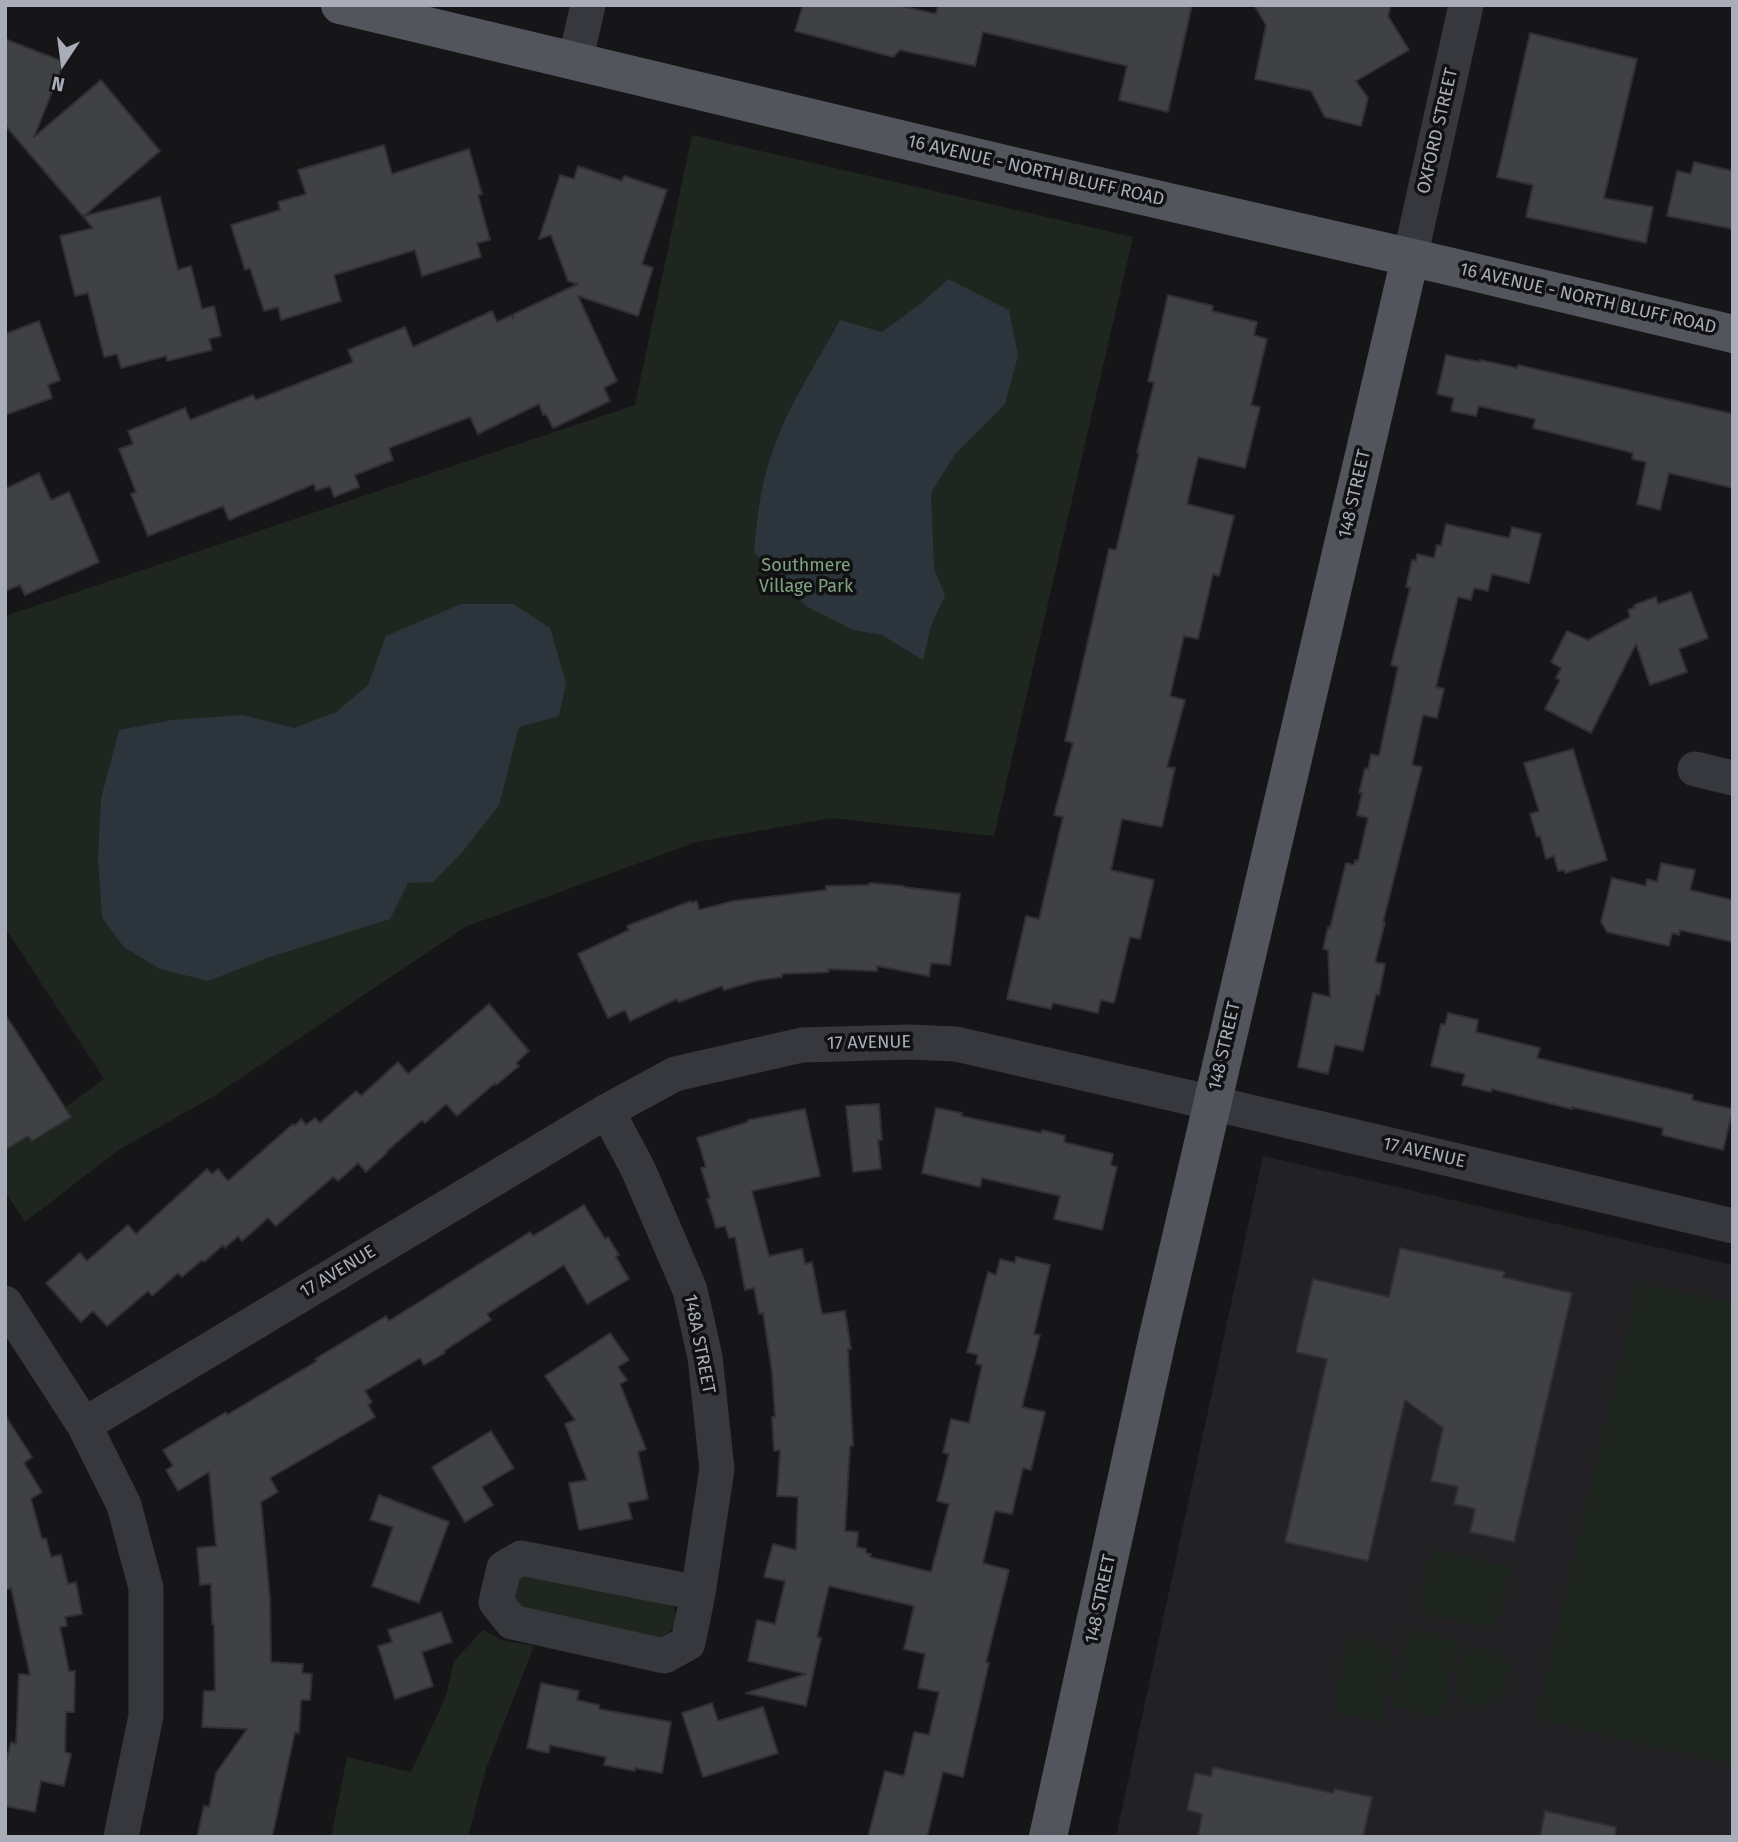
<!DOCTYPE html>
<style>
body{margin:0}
#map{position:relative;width:1738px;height:1842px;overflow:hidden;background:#161618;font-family:"Fira Sans",sans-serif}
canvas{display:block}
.frame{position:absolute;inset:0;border:7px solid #a8adb8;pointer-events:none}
.north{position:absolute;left:28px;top:28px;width:70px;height:70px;-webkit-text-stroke:5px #111113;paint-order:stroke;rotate:193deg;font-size:19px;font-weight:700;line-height:28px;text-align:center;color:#a8adb8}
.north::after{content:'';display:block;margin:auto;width:24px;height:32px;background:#a8adb8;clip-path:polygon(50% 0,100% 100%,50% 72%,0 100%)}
</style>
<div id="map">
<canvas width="1738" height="1842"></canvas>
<div class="frame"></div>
<div class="north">N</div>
</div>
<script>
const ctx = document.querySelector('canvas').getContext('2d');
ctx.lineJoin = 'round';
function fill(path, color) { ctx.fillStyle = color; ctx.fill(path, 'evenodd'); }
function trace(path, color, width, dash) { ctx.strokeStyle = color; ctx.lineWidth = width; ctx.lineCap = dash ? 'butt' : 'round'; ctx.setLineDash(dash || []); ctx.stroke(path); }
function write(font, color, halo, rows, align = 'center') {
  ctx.font = font + ' "Fira Sans",sans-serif'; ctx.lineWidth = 7; ctx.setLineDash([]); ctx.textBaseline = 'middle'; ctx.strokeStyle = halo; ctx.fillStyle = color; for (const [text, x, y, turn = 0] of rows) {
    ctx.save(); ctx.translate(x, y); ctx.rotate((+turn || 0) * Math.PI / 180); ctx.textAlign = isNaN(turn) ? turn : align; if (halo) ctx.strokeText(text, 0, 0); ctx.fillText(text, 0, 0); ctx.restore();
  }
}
const built = new Path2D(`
 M1263,1156L1733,1265V1837H1116Z`);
const green = new Path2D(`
 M692,135L1133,237L994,836L832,818L696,842L465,927L211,1098L120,1149L25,1222L5,1191V1151L104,1079L5,928V616L635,405Z
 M1639,1282L1733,1304V1765L1536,1718Z
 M1432,1550L1510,1568L1496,1629L1418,1612Z
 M516,1569L671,1601C680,1619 677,1632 657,1639L517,1611L504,1584Z
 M1408,1629L1458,1640L1442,1718L1391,1707Z
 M483,1630L501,1640L534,1646L486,1769L468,1837H331L347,1757L411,1772L446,1696L454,1661Z
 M1351,1637L1383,1645L1395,1663L1382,1720L1379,1721L1336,1712L1333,1709L1348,1639Z
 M1488,1648L1510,1664L1502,1700L1475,1707L1454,1693L1463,1652Z`);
const water = new Path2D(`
 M948,279L1009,310L1018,356L1005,404L955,454L931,493L934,569L945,595L931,626L923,660L882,635L853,630L807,607L754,552C757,520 760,487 771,456C787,407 816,364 840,320L882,332L923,302Z
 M461,604H513L550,628L566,683L559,716L519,727L499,805L464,850L433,882L408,883L390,919L270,957L208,981L160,969L124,947L102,918L98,858L101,799L119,730L172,720L243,715L294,728L336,712L368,685L386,636Z`);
const building = new Path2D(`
 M803,5H897L936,14L938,5H1192L1168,112L1119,100L1127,66L983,32L975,66L900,50L893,57L795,31Z
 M1254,5H1391L1388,16L1409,50L1356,81L1368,98L1361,126L1325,117L1311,91L1255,79L1266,25Z
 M1530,33L1637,59L1604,198L1653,207L1646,243L1526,217L1533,185L1497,177Z
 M5,39L64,62L34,137L101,80L160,151L84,216L160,197L178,270L191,266L202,309L214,306L221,336L209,339L212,350L167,361L166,356L121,368L117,354L104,357L88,293L75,296L60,236L93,228L5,125Z
 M384,145L392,174L469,149L482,194L478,195L490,240L477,243L481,257L422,276L415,250L334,275L341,301L281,320L278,307L264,311L250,268L245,270L231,225L280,210L278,202L306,194L298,170Z
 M1694,162L1733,171V229L1667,216L1677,171L1691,174Z
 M578,166L622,181L624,176L667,190L642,264L653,268L638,316L578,296L617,381L604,388L610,401L553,428L546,414L543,415L539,404L478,434L470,417L389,448L393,460L355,475L359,487L334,497L330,486L316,491L314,484L229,520L223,506L148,536L131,494L136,492L119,449L133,444L128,431L185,408L190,420L253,395L256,400L353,362L348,350L405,327L413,347L492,311L497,322L512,315L513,318L514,314L578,284L568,281L551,235L539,239L560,175L574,179Z
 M1168,295L1213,306L1212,311L1257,322L1254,335L1267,339L1251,405L1260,407L1245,468L1198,457L1187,504L1234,516L1219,576L1213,574L1198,639L1184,636L1170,696L1185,700L1167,767L1175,768L1162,827L1122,819L1111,870L1154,880L1140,939L1130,937L1114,1003L1101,1000L1098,1013L1053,1003L1051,1009L1007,999L1026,916L1039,919L1063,817L1054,815L1073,743L1065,741L1109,549L1116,550L1139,453H1137L1154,383L1148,381Z
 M39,321L60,380L48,385L52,398L5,415V334Z
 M1446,355L1480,362V360L1517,368L1518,365L1733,414V488L1669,473L1660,510L1637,504L1646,462L1632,459L1633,453L1533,428L1535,419L1479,406L1476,416L1451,411L1454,398L1437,394Z
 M39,473L51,500L69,492L99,562L25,595L20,585L5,591V489Z
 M1446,524L1509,538L1512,527L1541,534L1529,583L1492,574L1488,591L1474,588L1471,600L1458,597L1436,687L1444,689L1437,718L1423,715L1412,765L1422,767L1383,922H1385L1375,962L1385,964L1379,995L1376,994L1363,1051L1335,1045L1328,1074L1298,1067L1313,993L1330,997L1328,950L1323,949L1328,927L1330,928L1346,863L1354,865L1355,860L1358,861L1368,818L1357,815L1362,793H1359L1365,768L1368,769L1371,754L1379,756L1398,667L1391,665L1410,588L1406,587L1412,560L1416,561L1417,554L1434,558L1437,545L1441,546Z
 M1691,592L1708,638L1679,649L1687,672L1650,685L1636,644L1591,733L1545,709L1560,680L1556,678L1561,668L1551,662L1567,631L1588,640L1630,617L1628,610L1635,607L1634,605L1656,597L1658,604Z
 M1573,749L1607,860L1565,873L1564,870L1558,871L1554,856L1546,859L1540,836L1537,837L1530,814L1539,811L1524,763Z
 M1661,863L1695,870L1690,890L1733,900V942L1680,930L1679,935L1672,933L1669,946L1607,932L1601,922L1612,878L1646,886L1647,879L1657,882Z
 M869,883L904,886V887L960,894L950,965L931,963L929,976L877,966V971L828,969L829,972L782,974V977L759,980L724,990L722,986L679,1002L677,999L630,1021L625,1010L608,1018L578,954L629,930L627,926L691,901L692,903L697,901L699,910L733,901L826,890V886L869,885Z
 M489,1004L529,1051L516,1063L519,1066L496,1085L495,1083L457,1116L446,1104L425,1123L422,1120L386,1152L387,1153L366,1172L358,1163L338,1181L333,1177L276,1226L268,1218L242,1241L238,1236L225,1248L223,1245L204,1262L202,1260L182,1277L178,1273L152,1296L148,1291L107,1326L93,1311L81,1322L46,1283L80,1253L87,1261L128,1225L136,1234L207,1169L212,1174L218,1169L228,1181L293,1124L295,1126L301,1119L306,1125L315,1118L320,1123L356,1091L361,1096L398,1062L408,1074Z
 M1448,1013L1478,1020L1476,1032L1540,1048L1537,1058L1693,1095L1692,1100L1733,1109L1723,1150L1662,1135L1663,1128L1572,1107V1109L1492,1089L1491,1092L1462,1085L1465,1074L1431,1066L1441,1024L1445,1025Z
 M5,1014L71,1117L32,1141L28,1136L5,1150Z
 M879,1104L882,1140H878L881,1169L853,1172L846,1106Z
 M936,1108L962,1113L961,1116L1041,1133L1042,1130L1065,1136L1064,1142L1113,1154L1111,1165L1117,1167L1102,1230L1054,1219L1060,1196L982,1178L980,1187L922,1173Z
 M805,1109L820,1176L752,1191L769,1256L802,1249L805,1264L812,1262L822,1314L845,1311L851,1349H848L853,1446H850L845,1531L858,1532L857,1547L866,1549V1553L871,1554L870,1557L931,1572L949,1504L937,1501L949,1454L943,1453L951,1419L969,1423L982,1365L976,1364L978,1355L967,1352L988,1272L996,1275L1000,1259L1015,1263L1016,1257L1050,1265L1034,1334L1040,1335L1022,1407L1045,1412L1031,1470L1023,1468L1012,1514L995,1511L983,1563L1009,1570L986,1662L989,1663L963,1777L943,1772L927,1837H868L885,1771L904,1776L914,1732L929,1735L939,1692L918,1688L925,1654L904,1649L914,1606L829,1586L817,1637L821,1638L806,1706L746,1693L806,1674L748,1661L757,1620L775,1624L785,1581L764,1577L773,1544L796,1550L798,1497L777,1496L780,1450L774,1451L772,1417H775L772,1372L763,1313L759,1314L754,1288L745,1290L735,1237L729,1238L725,1226L716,1228L707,1199L710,1198L701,1168L706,1167L697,1138L748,1122V1120Z
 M584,1205L605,1239L608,1237L619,1255L616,1257L629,1279L587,1304L564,1265L487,1314L491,1320L444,1351L445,1353L424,1365L420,1358L365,1391L372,1402L368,1405L375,1417L270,1478L278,1492L261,1502L270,1599L271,1662L303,1664L302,1673L312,1674L310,1700H301L299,1733L295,1732L272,1837H197L204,1806L209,1807L216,1773L247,1729L202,1727L204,1691H215L214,1624H212L211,1584L200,1585L197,1548L216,1546L209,1472L178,1491L166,1470L173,1466L163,1450L226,1412L227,1415L317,1361L315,1359L386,1316L389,1321L530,1232L533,1236Z
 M1400,1248L1505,1272L1503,1277L1572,1293L1514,1542L1470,1532L1475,1509L1454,1504L1458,1487L1431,1481L1443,1428L1405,1400L1368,1561L1285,1542L1327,1359L1296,1352L1313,1279L1389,1297Z
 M610,1333L629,1360L618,1367L627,1380L620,1384L646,1449L638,1452L648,1499L628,1503L632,1519L579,1530L569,1483L587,1480L565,1424L575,1420L545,1376Z
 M5,1415L32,1457L24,1463L42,1492L31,1499L42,1539L46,1538L51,1557L61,1555L68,1584L76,1582L82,1614L65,1617L67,1626L60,1627L69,1671H75L74,1712H66L65,1752L71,1754L64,1786L41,1781L35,1812L5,1806V1766L11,1742L16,1744L19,1674L30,1675L11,1588L5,1590Z
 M491,1431L514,1468L482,1487L493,1505L465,1522L432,1467Z
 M379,1495L449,1522L419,1603L372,1586L393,1527L370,1520Z
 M441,1612L452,1642L422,1652L433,1686L395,1699L378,1646L392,1642L388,1630Z
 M541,1683L579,1691L577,1700L599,1705V1709L671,1722L662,1773L635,1768V1771L604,1765L606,1757L550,1745L549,1753L527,1748Z
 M712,1703L718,1721L763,1707L778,1753L703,1777L682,1713Z
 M1213,1767L1333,1793L1335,1789L1372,1797L1363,1837H1198L1202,1814L1187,1810L1195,1773L1211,1776Z
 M1545,1811L1616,1827L1615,1837H1540Z`);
const minor = new Path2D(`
 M575,62L588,5
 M1410,258L1466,5
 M1695,769L1733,778
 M607,1111L638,1169L690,1290L705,1357L717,1469L698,1593
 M5,1303L84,1425L124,1505L146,1588V1716L121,1837
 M84,1425L607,1111L675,1074L802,1045L909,1042L956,1044L1174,1094L1733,1226
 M521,1558L698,1593L688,1643L664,1656L512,1622L496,1602L504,1568Z`);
const major = new Path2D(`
 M340,5L1038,172L1448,266L1733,334
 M1048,1837L1157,1340L1410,258`);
const streetNames = [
 ["OXFORD STREET",1438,131,-77],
 ["16 AVENUE - NORTH BLUFF ROAD",1036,171,13],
 ["16 AVENUE - NORTH BLUFF ROAD",1588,299,13],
 ["148 STREET",1355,494,-77],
 ["17 AVENUE",869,1043,-1],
 ["148 STREET",1225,1046,-77],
 ["17 AVENUE",1424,1153,13],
 ["17 AVENUE",338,1272,-31],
 ["148A STREET",699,1344,79],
 ["148 STREET",1101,1599,-78]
];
const parkNames = [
 ["Southmere",806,566],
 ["Village Park",806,587]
];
fill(built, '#222225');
fill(green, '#1e261f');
fill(water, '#2c353c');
fill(building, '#404145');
trace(building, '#303034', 2);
trace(minor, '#37383d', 35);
trace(major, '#53555c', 38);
write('18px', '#a8adb8', '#111113', streetNames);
write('18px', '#7fa381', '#111113', parkNames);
</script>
